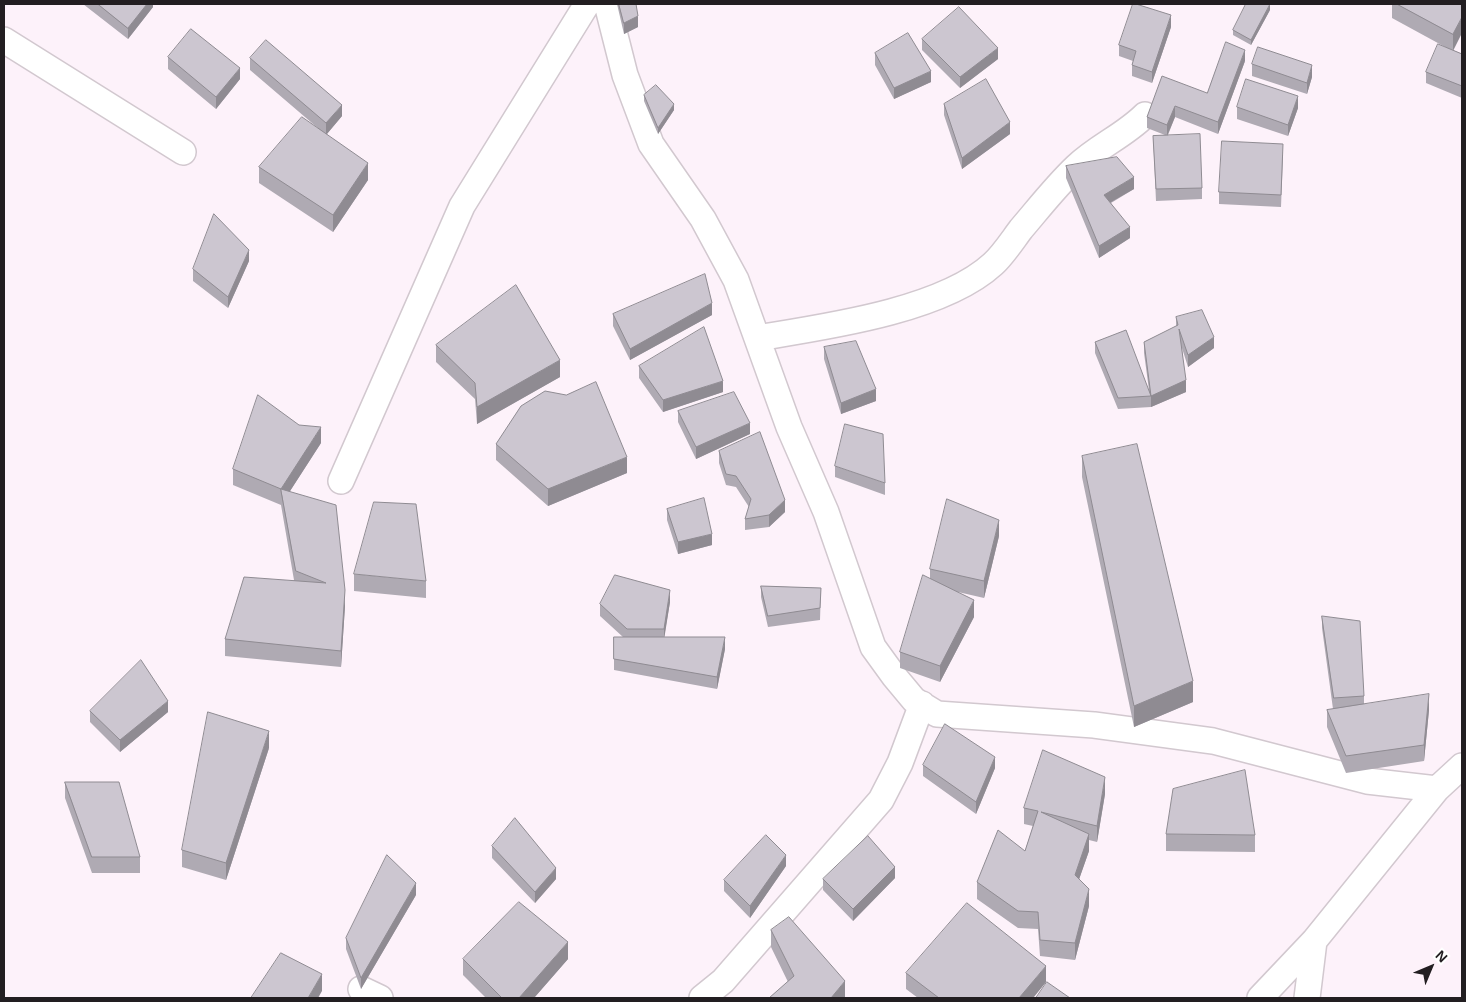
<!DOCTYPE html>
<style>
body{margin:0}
#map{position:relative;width:1466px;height:1002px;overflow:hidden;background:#fdf2fa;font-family:Helvetica,sans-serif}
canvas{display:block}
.frame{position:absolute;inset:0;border:5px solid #221e21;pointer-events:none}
.north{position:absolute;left:1406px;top:942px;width:50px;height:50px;-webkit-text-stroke:4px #fff;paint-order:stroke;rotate:45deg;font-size:14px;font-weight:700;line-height:20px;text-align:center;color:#221e21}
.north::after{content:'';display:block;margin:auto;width:18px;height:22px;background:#221e21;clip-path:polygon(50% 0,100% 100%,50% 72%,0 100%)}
</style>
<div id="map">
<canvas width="1466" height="1002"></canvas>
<div class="frame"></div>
<div class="north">N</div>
</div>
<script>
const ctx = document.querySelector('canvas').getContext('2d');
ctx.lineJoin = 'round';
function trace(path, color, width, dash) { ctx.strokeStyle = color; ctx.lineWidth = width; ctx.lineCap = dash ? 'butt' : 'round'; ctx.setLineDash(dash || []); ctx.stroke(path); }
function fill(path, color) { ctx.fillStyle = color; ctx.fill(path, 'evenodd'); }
const minor = new Path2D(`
 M607,4L625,75L651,144L703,219L736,280L789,427L826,512L873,647L894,676L914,700L937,714L1094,725L1213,741L1367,781L1437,789
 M4,40L183,152
 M757,338C824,327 942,311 993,264C1003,255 1012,241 1021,229C1039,208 1056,186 1076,167C1098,146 1124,136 1145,115
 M341,481L462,206L587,4
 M361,989L380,998
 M702,998L723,981L881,800L900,763L922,704
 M1260,998L1314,941L1437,789L1462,766
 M1307,998L1314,941`);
const wall = new Path2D(`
 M83,4H153V7L128,39Z
 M617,4H636L638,27L624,34Z
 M1392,4H1462L1453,50L1462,54V98L1426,83V72L1447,48L1392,18Z
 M1270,10L1251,45L1233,35V30Z
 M1171,27L1152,83L1132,76V65L1133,61L1119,56V45Z
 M922,39L998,59L960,88L922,50Z
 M875,53L931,82L894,99L875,65Z
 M168,57L240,79L216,109L168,69Z
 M250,58L342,116L327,134L368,180L333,232L259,183V167L319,129L250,70Z
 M1245,61L1218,134L1175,117L1168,135L1202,188V199L1156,201L1153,136L1165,135L1147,128V117L1207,93Z
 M1252,64L1312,77L1307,94L1252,76Z
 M644,95L674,110L658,134L644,101Z
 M944,104L1010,134L962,169L944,115Z
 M1237,107L1298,108L1288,136L1237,119Z
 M1283,155L1281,207L1219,204V192Z
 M1066,166L1134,189L1111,203L1130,238L1099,258L1066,178Z
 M249,261L228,308L193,281V269Z
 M613,314L712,315L630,360L613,326Z
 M1176,317L1214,348L1188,367L1182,348L1186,392L1151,407L1118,409L1095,353V342L1149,390L1144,353V342L1176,327Z
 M436,345L560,377L477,424L475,399L436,362Z
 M824,347L876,401L841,414L824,359Z
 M639,366L723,392L663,412L639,378Z
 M678,411L750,434L696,459L678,422Z
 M321,443L290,491L345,606L341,667L225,656V639L294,580L281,505L233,485V469Z
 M496,444L627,473L548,506L496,460Z
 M719,451L785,512L769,527L745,530V519L749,507L736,487L726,485L719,463Z
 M1082,456L1193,702L1134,727L1082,477Z
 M835,466L885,483V495L835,477Z
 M667,509L712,545L678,554L667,520Z
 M999,536L984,598L958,592L974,617L940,682L900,668V652L930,578V569Z
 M354,574L426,581V598L354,591Z
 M761,586L821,588L820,620L768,627L761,597Z
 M670,602L664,637L725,649L717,689L614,670V637H623L600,616V604Z
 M1322,616L1364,696V704L1429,710L1424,761L1346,773L1327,727V710L1333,709L1322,628Z
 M90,711L168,712L120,752L90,722Z
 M269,748L226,880L182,867V850Z
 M923,765L995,768L976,814L923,776Z
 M65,782L140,857V873H92L65,798Z
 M1105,794L1097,842L1089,840V851L1079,879L1089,906L1075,960L1040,956L1038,929L1018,928L977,899V882L1025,851L1033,826L1024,824V808Z
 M1166,834L1255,835V852L1166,851Z
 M492,846L556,879L535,903L492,858Z
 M786,866L750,918L724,891V880Z
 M895,878L853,921L823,890V879Z
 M416,895L361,989L346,949V938Z
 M771,930L845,997L844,998H769L788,982L771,947Z
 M463,959H568L534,998H486L463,975Z
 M906,973L1046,982L1033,998H918L906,989Z`);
const shadedWall = new Path2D(`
 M147,4H153V7L128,39V28Z
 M1270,4V10L1251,45V40Z
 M1171,15V27L1152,83V72Z
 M638,16V27L624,34V23Z
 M1462,17V33L1453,51V34Z
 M998,48V59L960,88V77Z
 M1245,50V61L1218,134V122Z
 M1312,65V77L1307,94V83Z
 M240,68V79L216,109V97Z
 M931,71V82L894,99V88Z
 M1298,96V108L1288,136V125Z
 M674,104V110L658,134V128Z
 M342,105V116L326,135V123Z
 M1175,106V117L1167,136V125Z
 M1010,122V134L962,169V158Z
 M368,163V180L333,232V215Z
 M1134,177V189L1104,206V195Z
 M1130,227V238L1099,258V246Z
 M249,250V261L228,308V297Z
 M712,303V315L630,360V349Z
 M1214,337V348L1188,367V355Z
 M560,360V377L477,424V407Z
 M1186,380V392L1151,407V396Z
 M723,381V392L663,412V400Z
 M876,389V401L841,414V403Z
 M750,423V434L696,459V447Z
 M321,427V443L283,502L281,489Z
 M627,457V473L548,506V489Z
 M785,500V512L769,527V515Z
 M999,520V536L984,598V581Z
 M712,534V545L678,554V542Z
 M345,590V606L341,667V651Z
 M670,590V602L664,640V629Z
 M974,600V617L940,682V666Z
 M725,637V649L717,689V677Z
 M1193,681V702L1134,727V706Z
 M1429,694V710L1424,761V745Z
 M168,701V712L120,752V740Z
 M269,731V748L226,880V863Z
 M995,757V768L976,814V802Z
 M1105,777V794L1097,842V826Z
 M1089,834V851L1075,891V875Z
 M786,855V866L750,918V906Z
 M895,867V878L853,921V909Z
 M556,868V879L535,903V892Z
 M416,883V895L361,989V978Z
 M1089,889V906L1075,960V943Z
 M568,942V959L534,998H519Z
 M1046,966V982L1033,998H1019Z
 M322,974V991L318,998H308Z
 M845,981V997L844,998H831Z`);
const building = new Path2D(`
 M98,4H147L128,28Z
 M619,4H636L638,16L624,23Z
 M1133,4H1136L1171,15L1152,72L1132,65L1136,51L1119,45Z
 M1246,4H1270L1251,40L1233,30Z
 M1397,4H1462V17L1453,34Z
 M959,7L998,48L960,77L922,39Z
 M191,29L240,68L216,97L168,57Z
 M908,33L931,71L894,88L875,53Z
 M266,40L342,105L326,123L250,58Z
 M1226,42L1245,50L1218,122L1175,106L1167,125L1147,117L1162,76L1207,93Z
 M1438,44L1462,54V86L1426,72Z
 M1258,47L1312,65L1307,83L1252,64Z
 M986,79L1010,122L962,158L944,104Z
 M1246,79L1298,96L1288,125L1237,107Z
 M656,85L674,104L658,128L644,95Z
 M302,117L368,163L333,215L259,167Z
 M1200,134L1202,188L1156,189L1153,136Z
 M1222,141L1283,144L1281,195L1219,192Z
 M1117,157L1134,177L1104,195L1130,227L1099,246L1066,166Z
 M214,214L249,250L228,297L193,269Z
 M705,274L712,303L630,349L613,314Z
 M516,285L560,360L477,407L475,383L436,345Z
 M1202,310L1214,337L1188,355L1179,329L1186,380L1151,396L1118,398L1095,342L1126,330L1151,396L1144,342L1178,325L1176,317Z
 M704,327L723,381L663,400L639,366Z
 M856,341L876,389L841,403L824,347Z
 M596,382L627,457L548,489L496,444L521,406L545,391L566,395Z
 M734,392L750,423L696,447L678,411Z
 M258,395L299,425L321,427L281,489L233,469Z
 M845,424L883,434L885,483L835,466Z
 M760,432L785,500L769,515L745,519L751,499L736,476L726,474L719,451Z
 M1137,444L1193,681L1134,706L1082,456Z
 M281,489L336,505L345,590L341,651L225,639L244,577L326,583L296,571Z
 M704,498L712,534L678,542L667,509Z
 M947,499L999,520L984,581L930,569Z
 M374,502L416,504L426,581L354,574Z
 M615,575L670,590L664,629H627L600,604Z
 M923,575L974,600L940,666L900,652Z
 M761,586L821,588L820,608L768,616Z
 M1322,616L1360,621L1364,696L1334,698Z
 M614,637H725L717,677L614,659Z
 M141,660L168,701L120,740L90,711Z
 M1429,694L1424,745L1346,756L1327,710Z
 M208,712L269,731L226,863L182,850Z
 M945,724L995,757L976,802L923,765Z
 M1043,750L1105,777L1097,826L1041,812L1089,834L1075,875L1089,889L1075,943L1040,940L1038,912L1018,911L977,882L998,830L1025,851L1038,811L1024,808Z
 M1245,770L1255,835L1166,834L1173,789Z
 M65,782H119L140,857H92Z
 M515,818L556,868L535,892L492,846Z
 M766,835L786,855L750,906L724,880Z
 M868,836L895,867L853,909L823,879Z
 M387,855L416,883L361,978L346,938Z
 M519,902L568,942L519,998H502L463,959Z
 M967,903L1046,966L1019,998H939L906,973Z
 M789,917L845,981L831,998H769L794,976L771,930Z
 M281,953L322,974L308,998H251Z
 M1047,982L1070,998H1036Z`);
trace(minor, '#d2c8cf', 28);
trace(minor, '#fff', 25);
fill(wall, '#afaab3');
fill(shadedWall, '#8f8b92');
fill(building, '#ccc6d0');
trace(building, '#8f8b92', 1);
</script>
